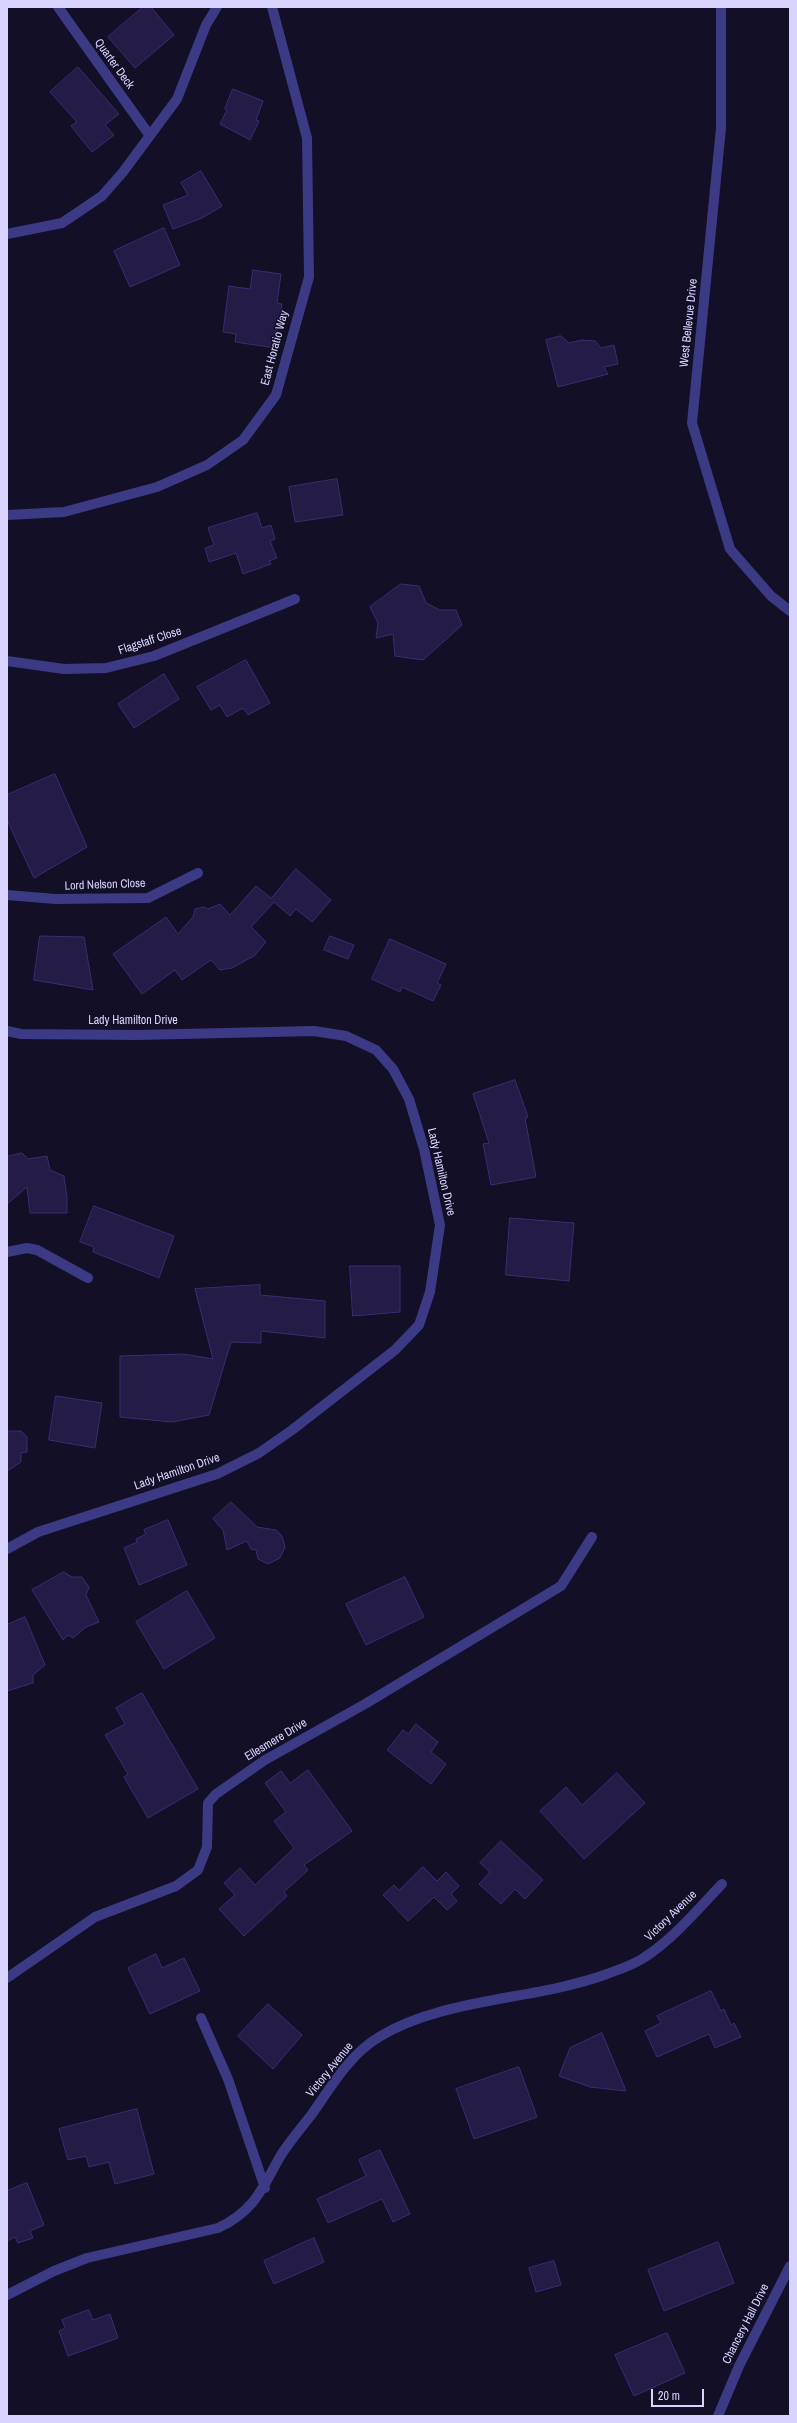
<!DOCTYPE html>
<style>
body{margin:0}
#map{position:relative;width:797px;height:2423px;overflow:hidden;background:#130f26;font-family:"Archivo Narrow",sans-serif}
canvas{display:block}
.frame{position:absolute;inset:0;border:8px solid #d9d4ff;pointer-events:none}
.scale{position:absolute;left:651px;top:2389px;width:53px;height:18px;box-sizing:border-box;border:2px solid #d9d4ff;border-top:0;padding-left:5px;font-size:12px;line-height:14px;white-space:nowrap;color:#d9d4ff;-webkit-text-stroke:3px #130f26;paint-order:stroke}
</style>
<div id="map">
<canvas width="797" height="2423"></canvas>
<div class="frame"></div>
<div class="scale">20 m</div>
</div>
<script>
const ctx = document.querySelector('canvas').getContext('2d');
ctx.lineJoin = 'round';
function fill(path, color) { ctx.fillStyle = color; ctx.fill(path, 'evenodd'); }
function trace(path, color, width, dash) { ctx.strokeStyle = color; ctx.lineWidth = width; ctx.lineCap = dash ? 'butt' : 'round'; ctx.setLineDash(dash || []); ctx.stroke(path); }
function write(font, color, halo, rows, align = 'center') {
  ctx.font = font + ' "Archivo Narrow",sans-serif'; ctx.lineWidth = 3; ctx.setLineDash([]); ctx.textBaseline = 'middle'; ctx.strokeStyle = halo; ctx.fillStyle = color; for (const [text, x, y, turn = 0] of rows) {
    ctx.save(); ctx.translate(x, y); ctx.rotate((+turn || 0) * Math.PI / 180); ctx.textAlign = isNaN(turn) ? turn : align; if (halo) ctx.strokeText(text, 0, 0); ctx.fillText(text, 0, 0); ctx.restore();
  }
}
const building = new Path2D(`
 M143,7H151L174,35L135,68L108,37Z
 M78,67L119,114L105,125L114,135L92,152L71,126L77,122L50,92Z
 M233,89L263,101L256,120L259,121L250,140L220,124L227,110L225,109Z
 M201,171L222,206L202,218L173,229L163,205L188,195L181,183Z
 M164,228L180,265L130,287L114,251Z
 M253,270L281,274L277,303L282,304L275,348L235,342L236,334L223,332L229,286L250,289Z
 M561,336L569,343L582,340L595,341L601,348L614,345L618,364L604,367L608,374L558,387L546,340Z
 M337,479L343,515L295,522L289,487Z
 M257,513L262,528L271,525L275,539L270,541L277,558L269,561L271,564L243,574L236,553L209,562L205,548L214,545L208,528Z
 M401,584L419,586L426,603L440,610H456L462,625L423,660L395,656L393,634L376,638L378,623L370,607Z
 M246,660L270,703L248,715L243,708L227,717L220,705L211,710L197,687Z
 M164,674L179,699L134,728L118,704Z
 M55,774L87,847L34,878L7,820V795Z
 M296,869L331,900L312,922L296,909L290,916L274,902L251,927L266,942L254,956L232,968L220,970L211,960L182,980L175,970L142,994L113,954L166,917L178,934L193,917L195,909L204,907L208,909L220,904L230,915L256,886L271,898Z
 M40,936L84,937L93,990L34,980Z
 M330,936L354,945L348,959L324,950Z
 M390,939L446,964L437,983L441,985L433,1001L402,987L400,992L372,979Z
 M515,1080L528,1117L525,1118L536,1177L491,1185L483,1144L489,1143L473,1094Z
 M22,1153L28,1159L47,1156L50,1170L64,1176L67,1197V1213H30L27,1187L7,1204V1157Z
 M94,1206L174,1236L159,1278L93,1252L94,1247L80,1242Z
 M510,1218L574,1223L569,1281L506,1275Z
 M350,1266H400V1312L353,1316Z
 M260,1285V1295L325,1301V1338L261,1331V1343L231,1342L209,1415L172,1422L120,1417V1356L183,1354L213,1359L195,1289Z
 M56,1396L102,1403L95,1448L49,1440Z
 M7,1431H21L27,1437V1452L21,1453V1462L7,1471Z
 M231,1502L257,1527L276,1530L282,1536L285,1547L280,1558L268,1564L258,1559L256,1550L251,1549L247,1541L227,1550L223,1530L213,1519Z
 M168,1520L187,1565L139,1585L124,1548L137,1542L136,1539L146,1534L144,1530Z
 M64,1572L72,1577H82L89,1587L86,1595L99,1622L86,1627L73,1638L68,1635L63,1640L32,1590Z
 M405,1577L424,1617L366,1645L346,1604Z
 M187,1591L215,1638L164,1669L136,1622Z
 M25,1617L45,1665L33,1675V1683L7,1691V1625Z
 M142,1693L198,1789L148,1818L124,1777L128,1774L105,1735L125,1724L116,1708Z
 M416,1724L438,1742L431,1752L446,1764L431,1784L387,1750L403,1730L408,1734Z
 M308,1770L352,1831L304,1865L308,1870L284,1892L287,1896L244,1936L219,1909L235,1895L224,1883L240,1868L255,1885L294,1848L274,1821L286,1812L265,1783L281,1771L290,1783Z
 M617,1773L645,1803L584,1859L540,1811L566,1787L582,1805Z
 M501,1841L543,1880L525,1899L515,1889L501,1904L479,1884L490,1872L480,1863Z
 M423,1867L437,1881L446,1872L459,1886L451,1894L457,1901L447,1910L434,1897L408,1921L383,1895L394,1885L399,1890Z
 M156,1954L162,1968L184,1958L200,1991L150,2014L128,1968Z
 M711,1991L721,2011L724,2009L731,2025L734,2023L741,2037L715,2048L709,2034L657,2057L645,2031L661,2023L657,2016Z
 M268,2004L302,2035L273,2069L238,2036Z
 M602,2033L626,2091L590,2087L559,2076L570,2048Z
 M519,2067L537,2117L474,2139L456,2089Z
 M137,2109L154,2174L115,2184L109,2162L89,2167L86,2156L68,2160L59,2129Z
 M380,2150L410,2214L393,2222L382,2199L328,2223L317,2199L366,2176L359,2160Z
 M27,2183L44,2225L30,2231L33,2238L18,2243L15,2237L7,2241V2191Z
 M314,2238L324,2262L274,2284L264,2261Z
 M718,2242L734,2283L664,2311L648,2270Z
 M554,2261L561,2285L536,2292L529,2268Z
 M89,2310L93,2320L110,2314L118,2338L68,2356L59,2331L65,2328L62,2320Z
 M667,2333L685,2373L634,2396L615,2355Z`);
const service = new Path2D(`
 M7,1252L27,1248L37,1250L88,1278
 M201,2018L228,2079L265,2188`);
const minor = new Path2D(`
 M58,7L150,136
 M721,7V128L692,423L730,549L771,596L790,611
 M7,234L62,223L102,196L123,172L177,99L206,25L217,7
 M7,515L64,512L157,487L207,465L243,440L276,395L309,277L307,138L272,7
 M7,661L64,669L106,668L154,656L295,599
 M7,895L56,899L148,898L198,873
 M7,1031L21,1034L137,1035L314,1031L346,1036L376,1050L393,1069L409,1099L424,1149L440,1225L430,1292L419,1325L395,1350L292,1430L259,1453L217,1474L38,1532L7,1549
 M7,1978L95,1917L176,1886L198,1870L207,1847L208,1803L216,1794L265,1760L365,1704L561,1586L592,1537
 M7,2295L54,2271L87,2258L218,2228C255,2211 262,2188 281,2155C290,2141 302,2127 312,2114C331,2087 350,2054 379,2037C442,1998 536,2000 607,1974C620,1969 634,1965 645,1957C674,1938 698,1909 722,1884
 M718,2416L739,2366L790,2266`);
const streetNames = [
 ["Quarter Deck",114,64,54],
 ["West Bellevue Drive",689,323,-84],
 ["East Horatio Way",275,348,-75],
 ["Flagstaff Close",150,641,-18],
 ["Lord Nelson Close",105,885,-2],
 ["Lady Hamilton Drive",133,1021],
 ["Lady Hamilton Drive",441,1172,77],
 ["Lady Hamilton Drive",177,1472,-19],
 ["Ellesmere Drive",276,1740,-31],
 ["Victory Avenue",671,1916,-44],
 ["Victory Avenue",330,2070,-51],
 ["Chancery Hall Drive",746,2324,-63]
];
fill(building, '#241b47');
trace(building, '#3b2d73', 1);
trace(service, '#3d3a85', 10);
trace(minor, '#3d3a85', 10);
write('12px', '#d9d4ff', '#130f26', streetNames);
</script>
